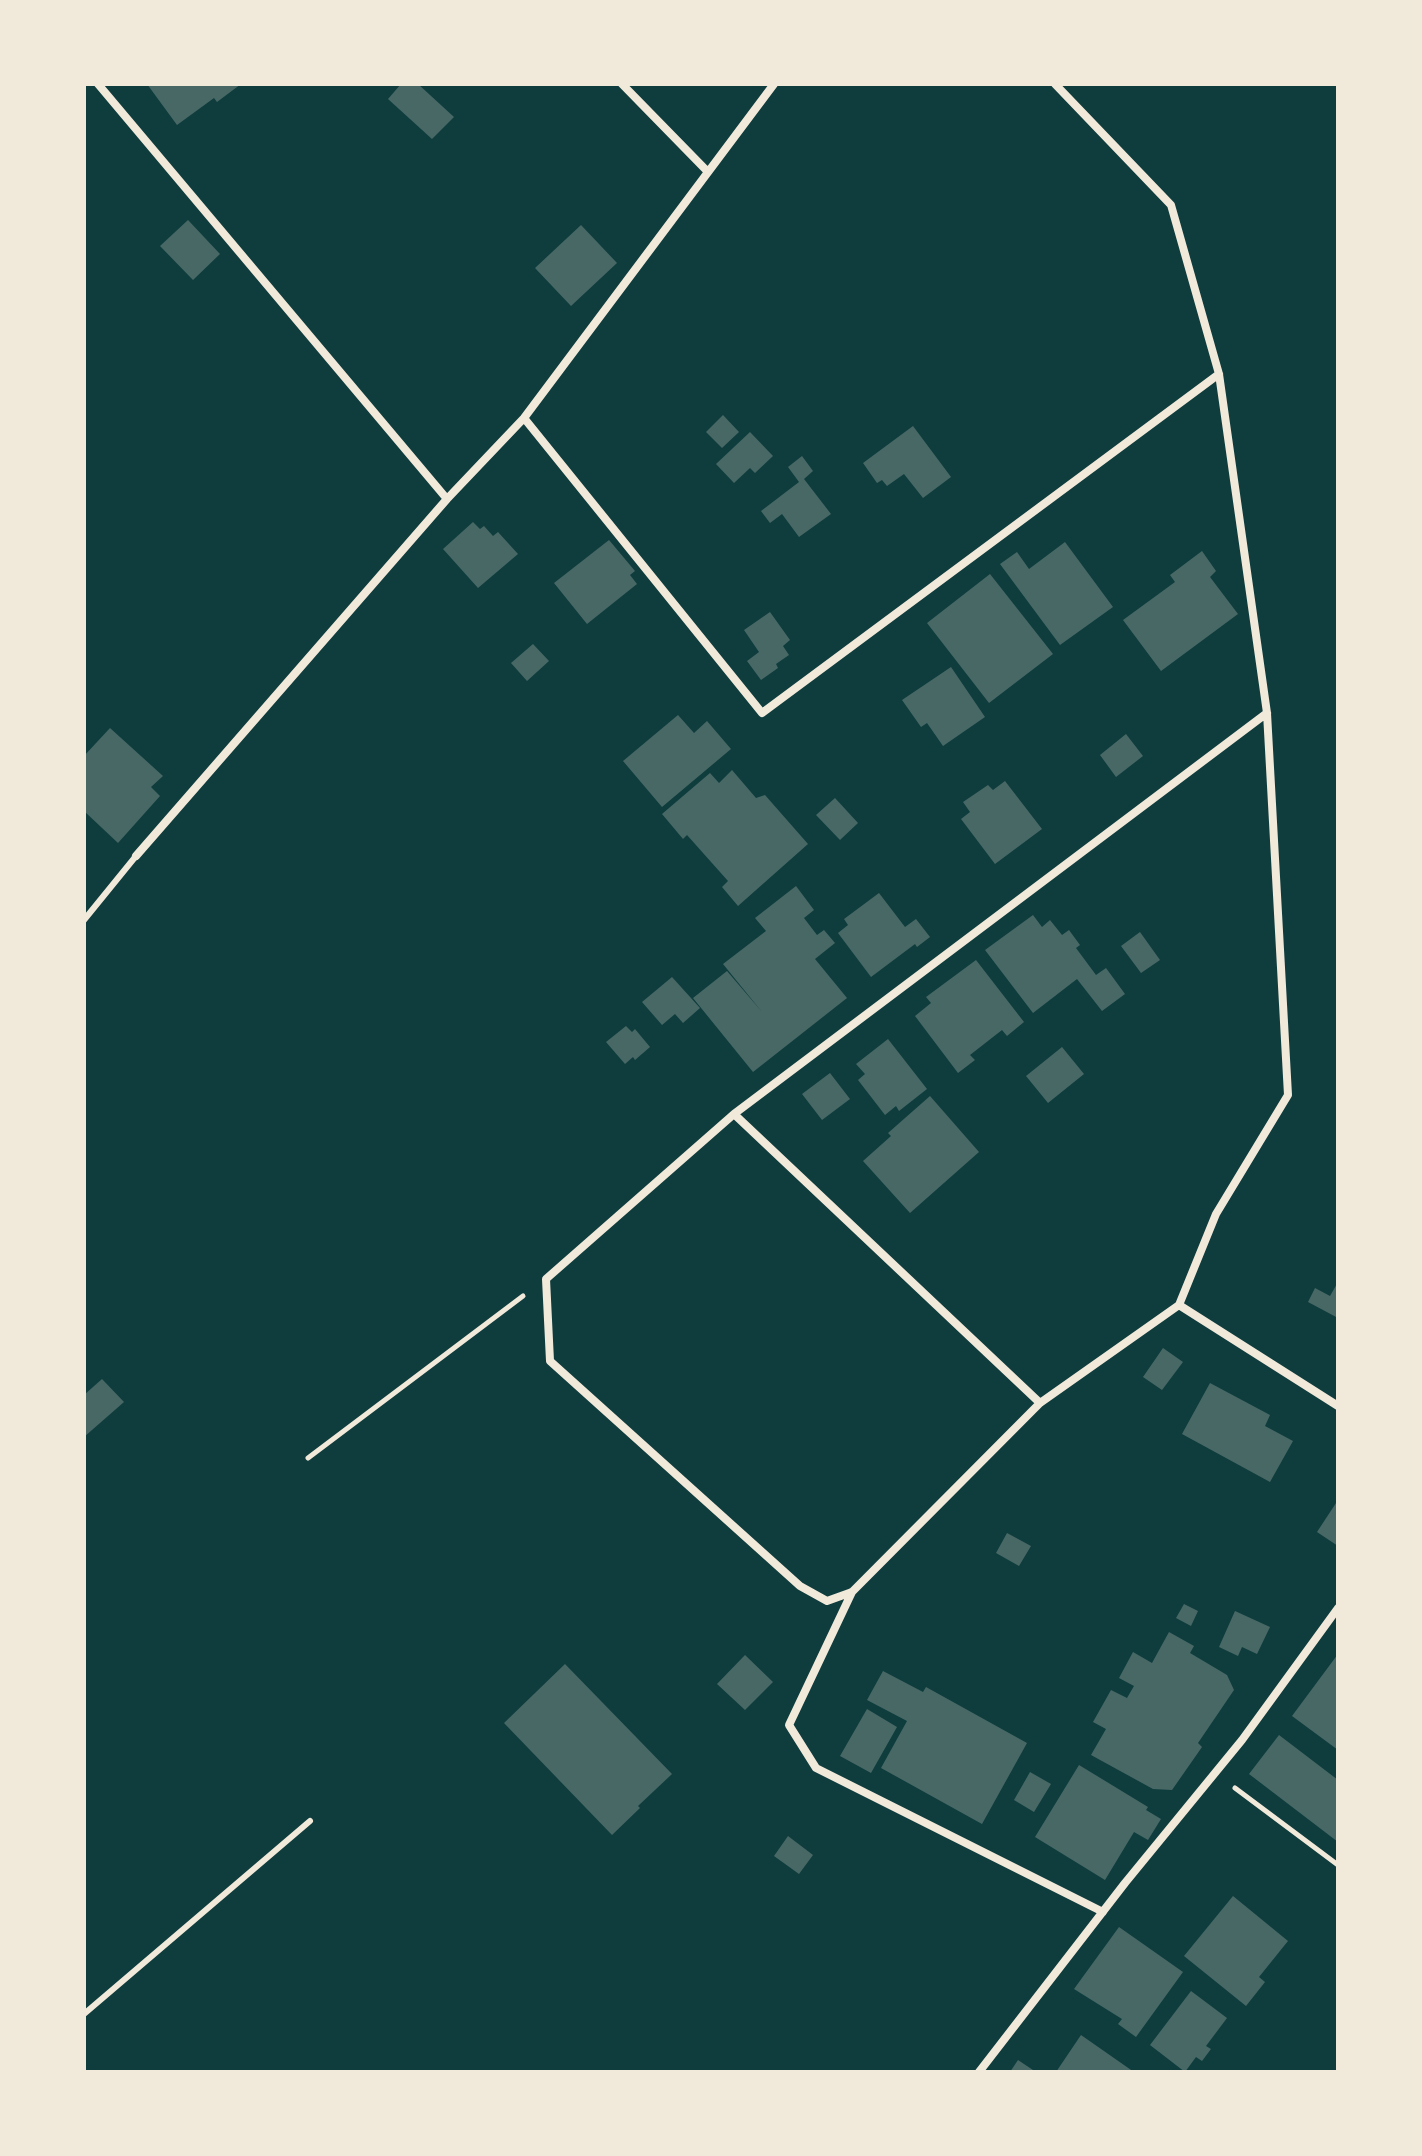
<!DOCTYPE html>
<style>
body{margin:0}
#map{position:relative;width:1422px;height:2156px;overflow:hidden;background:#0f3d3e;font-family:Rubik,sans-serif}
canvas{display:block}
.frame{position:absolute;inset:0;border:86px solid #f1e9da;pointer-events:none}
</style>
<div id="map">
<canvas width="1422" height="2156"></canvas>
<div class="frame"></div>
</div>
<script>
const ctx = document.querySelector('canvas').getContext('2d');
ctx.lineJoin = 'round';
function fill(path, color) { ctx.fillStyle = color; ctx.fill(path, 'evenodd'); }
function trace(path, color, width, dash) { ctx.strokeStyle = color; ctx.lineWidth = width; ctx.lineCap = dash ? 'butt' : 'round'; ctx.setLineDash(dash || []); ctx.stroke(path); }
const building = new Path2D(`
 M147,84H241L217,102L214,98L177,125Z
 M401,84H418L454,117L432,139L388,99Z
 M188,220L220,254L193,280L160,246Z
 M581,225L617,263L571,306L535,268Z
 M723,415L739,432L722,448L706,432Z
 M913,426L951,477L923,498L904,474L887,486L882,480L877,483L863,463Z
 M750,432L773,456L755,473L750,468L734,483L716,464Z
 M802,456L813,471L804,479L831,514L799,537L782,514L770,523L761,511L799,482L788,467Z
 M473,522L480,529L484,526L493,536L498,532L518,554L478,588L443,549Z
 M609,540L635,571L630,575L637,584L587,624L554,583Z
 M1065,542L1113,607L1060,645L1000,564L1017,552L1029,569Z
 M1202,551L1216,571L1210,577L1238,614L1161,671L1123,620L1175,582L1170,575Z
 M990,574L1053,654L989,703L927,623Z
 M770,612L790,640L783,646L789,655L776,664L778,668L761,680L747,661L759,652L744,630Z
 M533,644L549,661L527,681L511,663Z
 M951,667L985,717L943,746L927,723L921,727L902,700Z
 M678,715L694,733L707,721L731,749L662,807L623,761Z
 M110,728L163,776L151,787L160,796L118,843L84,811V756Z
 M1126,734L1143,756L1116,777L1100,755Z
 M732,770L756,798L765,795L808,844L738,906L722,887L728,881L687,835L683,839L662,814L710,773L719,783Z
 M1005,781L1042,829L995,864L961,819L970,812L963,802L988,785L993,790Z
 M835,798L858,823L840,840L816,815Z
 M796,886L814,910L804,918L817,935L824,930L835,943L815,959L847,998L753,1072L693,998L727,971L762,1012L723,964L766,931L755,918Z
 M879,893L905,927L916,919L930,937L917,947L915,944L871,977L838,933L848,925L844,919Z
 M1033,915L1042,927L1050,920L1062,935L1069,930L1080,945L1076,948L1096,975L1106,968L1125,994L1102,1011L1077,979L1033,1013L985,950Z
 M1140,932L1160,960L1141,973L1121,946Z
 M976,960L1024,1022L1007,1036L1002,1030L970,1055L975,1060L958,1073L915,1016L931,1003L926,997Z
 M672,977L700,1008L683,1023L675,1014L662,1025L642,1002Z
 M626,1026L632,1032L635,1029L650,1047L635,1060L633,1057L625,1064L606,1042Z
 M888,1039L927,1089L899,1111L896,1106L885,1115L858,1080L865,1074L856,1064Z
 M1062,1047L1084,1074L1048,1103L1026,1076Z
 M830,1073L850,1099L822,1120L802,1094Z
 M930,1096L979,1152L910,1213L863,1161L891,1136L888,1133Z
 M1338,1282V1318L1308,1302L1315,1288L1330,1296Z
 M1163,1348L1183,1362L1162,1390L1143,1377Z
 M102,1379L124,1402L84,1437V1395Z
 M1210,1383L1270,1415L1265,1426L1293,1441L1270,1482L1182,1434Z
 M1338,1500V1546L1317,1532Z
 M1007,1533L1031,1546L1019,1566L996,1553Z
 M1184,1604L1198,1611L1191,1626L1176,1618Z
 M1235,1611L1270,1627L1257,1654L1242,1647L1238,1656L1219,1647Z
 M1169,1632L1194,1646L1190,1653L1227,1675L1234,1690L1198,1743L1202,1747L1172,1790L1153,1789L1091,1755L1106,1729L1093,1722L1111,1690L1127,1698L1134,1686L1119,1678L1133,1652L1152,1663Z
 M1338,1654V1750L1292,1716Z
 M745,1655L773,1682L745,1710L717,1684Z
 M565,1664L672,1774L638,1806L640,1808L612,1835L504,1723Z
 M883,1671L923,1692L926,1687L1027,1743L982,1824L881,1768L907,1721L867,1700Z
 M867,1709L897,1727L871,1773L840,1756Z
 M1279,1735L1338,1780V1842L1249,1774Z
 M1079,1765L1148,1807L1146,1810L1161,1819L1148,1840L1134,1832L1105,1880L1035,1837Z
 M1030,1772L1051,1784L1034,1812L1014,1800Z
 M788,1836L813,1855L799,1874L774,1856Z
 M1233,1896L1288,1941L1259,1977L1265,1982L1246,2006L1184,1956Z
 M1119,1927L1183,1972L1136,2037L1118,2024L1122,2019L1074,1989Z
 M1191,1991L1227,2018L1206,2046L1211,2049L1202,2061L1196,2057L1185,2072L1150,2045Z
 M1081,2035L1134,2072H1056Z
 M1018,2060L1036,2072H1010Z`);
const path = new Path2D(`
 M308,1458L523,1296
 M1235,1788L1338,1865`);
const service = new Path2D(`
 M84,920L136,856
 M84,2014L310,1821`);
const minor = new Path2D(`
 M98,84L447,499
 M622,84L708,172
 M1055,84L1171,205L1219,374L1267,713L1288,1095L1216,1214L1179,1305L1338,1406
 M524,418L762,713L1219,374
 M136,856L447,499L524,418L774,84
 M734,1114L1040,1403
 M1179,1305L1040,1403L852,1592L827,1601L800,1586L550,1361L546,1279L734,1114L1267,713
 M852,1592L789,1725L816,1768L1103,1912
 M979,2072L1125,1883L1242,1740L1338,1608`);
fill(building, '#486865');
trace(path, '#f1e9da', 5);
trace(service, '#f1e9da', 6);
trace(minor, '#f1e9da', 8);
</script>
